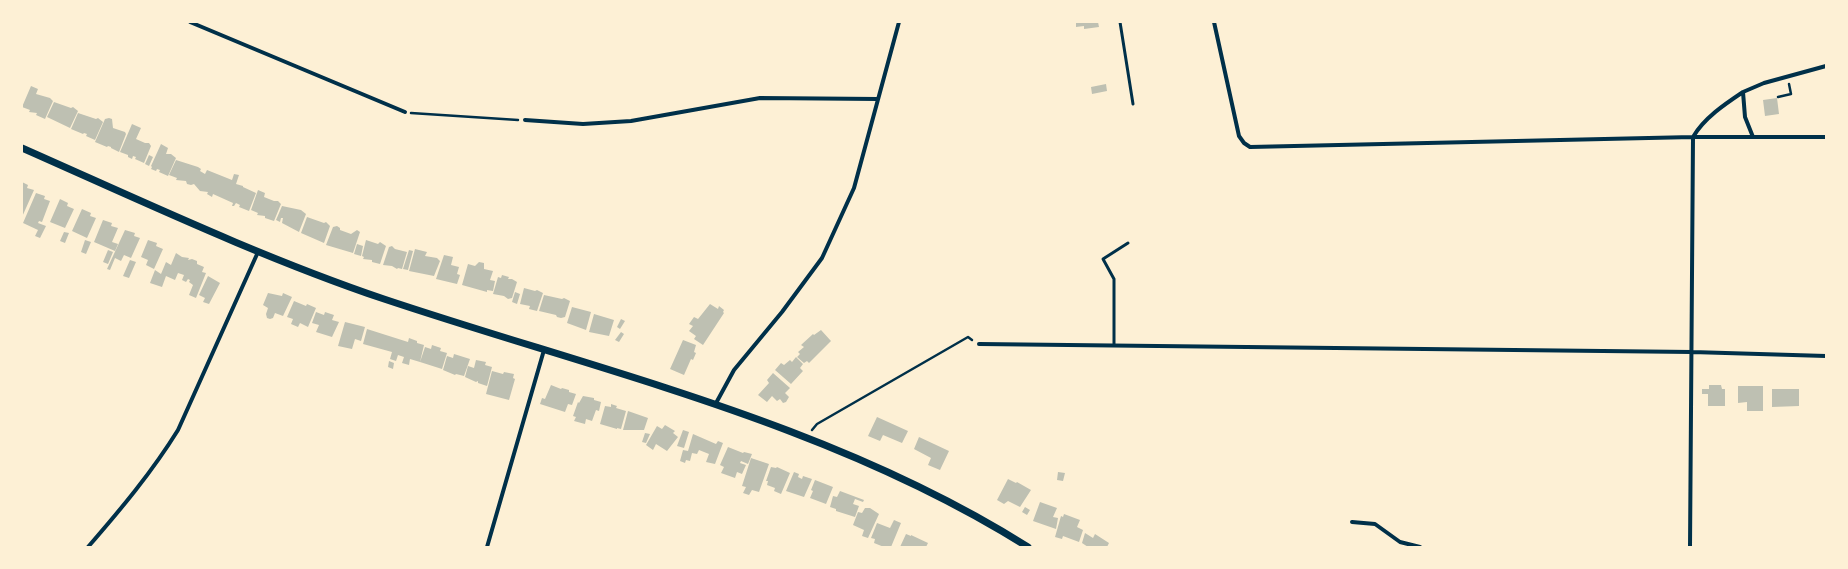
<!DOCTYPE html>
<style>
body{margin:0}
#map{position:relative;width:1848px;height:569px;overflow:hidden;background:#fdf0d5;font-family:"Space Grotesk",sans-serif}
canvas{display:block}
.frame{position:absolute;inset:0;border:23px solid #fdf0d5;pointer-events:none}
</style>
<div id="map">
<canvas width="1848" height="569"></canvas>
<div class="frame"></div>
</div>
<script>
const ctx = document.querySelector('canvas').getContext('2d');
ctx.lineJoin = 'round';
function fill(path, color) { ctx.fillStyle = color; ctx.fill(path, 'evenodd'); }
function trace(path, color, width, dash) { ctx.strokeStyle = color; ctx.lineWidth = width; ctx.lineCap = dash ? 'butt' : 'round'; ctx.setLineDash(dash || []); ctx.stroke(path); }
const building = new Path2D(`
 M1076,22H1098L1099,27L1084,29V26L1076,27Z
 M1106,84L1107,91L1092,94L1091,87Z
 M31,86L38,89L36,94L50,98L53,101L45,119L36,115L37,113L29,112L30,110L22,107Z
 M1777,98L1779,114L1765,116L1763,100Z
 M54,102L71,108L73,107L78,111L70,128L47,117Z
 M78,113L96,119L98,118L103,122L95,140L86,136L87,134L84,133L83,134L71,129Z
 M109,118L112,119L113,128L125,132L126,134L119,152L111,148V147L108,146L107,147L95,142L105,119Z
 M132,124L141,128L136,139L145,143H149L151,146L144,163L135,159L136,157L133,156L132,159L128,157V155L120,152Z
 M161,144L168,148L166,154H171L176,158L168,176L159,172L160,170L157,169L156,171L151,169L152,167L151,166Z
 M149,155L153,157L149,166L145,164Z
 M176,160L198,167L201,169L200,171L205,174L207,170L232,180L234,174L239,175L236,184L243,186V187L256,193L249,211L239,207L240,205L236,203L234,206H232L233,203L213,194L212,197L207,194L208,192L200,191L194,184L191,185L187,184L186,181L176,180L177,178L169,175Z
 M22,182L28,185L27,188L34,190L22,217Z
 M258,190L265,193L264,197L274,201H278L281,204L274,221L265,218V216L257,215L258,213L251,210Z
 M36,193L45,196L44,199L50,201L42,222L39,221L38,223L46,226L40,238L35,236L38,230L23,223Z
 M60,199L68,203L67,206L74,209L65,228L50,222Z
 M282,206L301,210L306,214L299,232L282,223L283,218H281L280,222L276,220Z
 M82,209L91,213L90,216L96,218L87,238L72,231Z
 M307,217L324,223L326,222L330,226L324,243L301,233Z
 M103,220L112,223L111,226L118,228L112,242L118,244L115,251L94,242Z
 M337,226L340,228V230L351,234L357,230L360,232L353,253L326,245L333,227Z
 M125,230L135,233L134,236L140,238L131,258L124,255L121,261L115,258L110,270L107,269Z
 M64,232L69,233L65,243L60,241Z
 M85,240L91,242L86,254L81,252Z
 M148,240L157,243L156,246L163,249L154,269L146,265L148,260L141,257Z
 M366,240L378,244L380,242L386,246L380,264L372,262V260L363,259L364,257L362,256Z
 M357,244L363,246L361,256L354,254Z
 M392,246L395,249L407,252L402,269L398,268L397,269L392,266L383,265L389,247Z
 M415,249L427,252L425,256L437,258L440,261L434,276L409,271Z
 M108,250L113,252L108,264L103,262Z
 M409,250L413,251L408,270L403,269Z
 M176,253L182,257L189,258L188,260L192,259L197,261V264L204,267L202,272L206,273L196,298L189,295L193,285L189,282L190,280L188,279L186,282L182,280L184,275L178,273L175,280L166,276L162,287L150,283L155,270L161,274L166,262L171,265Z
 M444,255L453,257L451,265L459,267L457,274L460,275L457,284L436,279Z
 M130,260L136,262L129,278L123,276Z
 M479,262L484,263V269L493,271L490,280L495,281L493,291L487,290V292L462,285L468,264L475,266Z
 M502,275L509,277L508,279H512L517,282L512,298L508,299L504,296L493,294L498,277L501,278Z
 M208,276L220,283L209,304L203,302L205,298L199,295Z
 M524,288L535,291L537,290L543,293L537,311L529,309L530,306L520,304Z
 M515,292L520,294L517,304L512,302Z
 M268,293L282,296L283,293L292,297L283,316L275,313L273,318L270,319L267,318L266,314L268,308L263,305Z
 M544,295L562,299L564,298L570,301L565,317L561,318L557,317L556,315L539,311Z
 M294,301L306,306L307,304L316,308L308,327L300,323L298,327L291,324L293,319L287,317Z
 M710,304L718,309L719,306L724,310L723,312L724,313L703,345L694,339L696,336L689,331L693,326L689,324L694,317L698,319Z
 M572,307L591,312L586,330L567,323Z
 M316,312L324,315L325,312L334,315L332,320L339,322L332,337L316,332L319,325L312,323Z
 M594,314L614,320L609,336L589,332Z
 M621,319L625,321L620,329L617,327Z
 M345,322L365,327L361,341L355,339L352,349L338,346Z
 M367,329L408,342L409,338L417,341V343L424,345L420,362L410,359L409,365L402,363L404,357L398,355L396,361L390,359L392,352L363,344Z
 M821,330L831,341L809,363L807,361L804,363L797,357L800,354L798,352L804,347L801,345L813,334L814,335Z
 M621,332L624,334L619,342L615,340Z
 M683,340L696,345L694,352L696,353L693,360L691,359L684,375L670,369Z
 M432,345L441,348L440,351L447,353L442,369L420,362L425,347L431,349Z
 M454,354L470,359L464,376L456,374L455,375L443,370L447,356L453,358Z
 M796,357L803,364L800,368L803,371L791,384L775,370L781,363L784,365L790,360L792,362Z
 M476,360L486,362L485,365L492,367L487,386L478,383V381L476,382L465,377L468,366L474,368Z
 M389,361L394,363L393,369L388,367Z
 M492,371L503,374L504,372L514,374L513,378L515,379L509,400L486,394Z
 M773,373L790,388L785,393L789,397L786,402L783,403L780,399L777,401L772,396L767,402L758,395L769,383L767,380Z
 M551,385L561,389L562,388L569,390V392L576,394L572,405L568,404L565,412L540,404L542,398L545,399Z
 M1709,385H1721L1722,389H1725V406H1708V394H1702V389H1709Z
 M1738,386H1763V411H1747V402L1738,403Z
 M1772,389H1799V406L1772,407Z
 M583,396L594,398V400L601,402L599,411L596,410L592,421L586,419L585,424L574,421L576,417L573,416L578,402L579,403Z
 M611,404L617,406L616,408L626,411L621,429L617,428V429L600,424L605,406L611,407Z
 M628,411L648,418L644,430H623Z
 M877,417L908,431L902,443L883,435L880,441L868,436Z
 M665,425L675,431L673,433L678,437L667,451L656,444L653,450L646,445L657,426L662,429Z
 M683,430L689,432L684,448L677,446Z
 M645,433L650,434L646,443L642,442Z
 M693,434L716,444L718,441L723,443L715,464L706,462L709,454L699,450L697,454L692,453L690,461L686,460L685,463L680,461L683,450L688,451Z
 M919,437L949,451L940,470L928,465L931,458L914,449Z
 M728,447L743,453L744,452L752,454L748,464L741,461L740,463L746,465L742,474L737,472L735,478L721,473L724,467L720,465Z
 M751,458L769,464L759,492L752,490L749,495L743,493L746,487L742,486Z
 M771,467L776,468L777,467L790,473L781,494L774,491L775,488L767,485L768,481H766Z
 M794,472L799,474L798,477L802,479L803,476L812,479L804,497L786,491Z
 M1058,472L1065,473L1063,481L1057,480Z
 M1008,479L1016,483L1017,482L1031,490L1020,507L1008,501L1004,504L997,500Z
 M815,480L833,487L826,504L810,498L813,491L811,490Z
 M840,491L864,500L863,502L855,499L853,504L859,506L855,517L836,511V509L830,507L833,496L837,497Z
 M1040,502L1057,508L1053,517L1058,518L1056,529L1033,521Z
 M1025,507L1030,510L1027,515L1022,512Z
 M865,508H870L879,514L868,538L862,536L864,530L853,525L858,512L862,513Z
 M1064,514L1080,520L1077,527L1083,530L1079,542L1063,536L1062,539L1055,537L1061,516L1063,517Z
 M894,520L901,523L891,547H884L874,543L875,539L871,538L877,523L890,528Z
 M1085,533L1093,538L1095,534L1109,543L1107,547H1088L1082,543Z
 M906,534L911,536V535L928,543L926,547H900Z`);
const path = new Path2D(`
 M1778,97L1791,94L1789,84
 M411,113L518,120
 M812,430L817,424L968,337L972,340`);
const service = new Path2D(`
 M1120,22L1133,104
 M1114,345V279L1103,259L1128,243`);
const minor = new Path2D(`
 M190,22L405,112
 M1214,22L1239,136L1244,143L1250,147L1693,137H1826
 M525,120L583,124L631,121L760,98L878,99
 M1753,137L1745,117L1743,92L1764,83L1826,66
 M979,344L1692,352L1826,356
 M715,405L734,370L782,312L822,258L854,188L899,22
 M1352,522L1375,524L1400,542L1420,547
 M88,547C121,509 152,472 178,430L258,252
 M487,547L544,350
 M1690,547L1693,137C1704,118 1725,104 1743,92`);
const tertiary = new Path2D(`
 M22,148C142,201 260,257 384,299C602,372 831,423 1028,547`);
fill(building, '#bec0b2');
trace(path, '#003049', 2.5);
trace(service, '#003049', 3);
trace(minor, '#003049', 4);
trace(tertiary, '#003049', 7);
</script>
